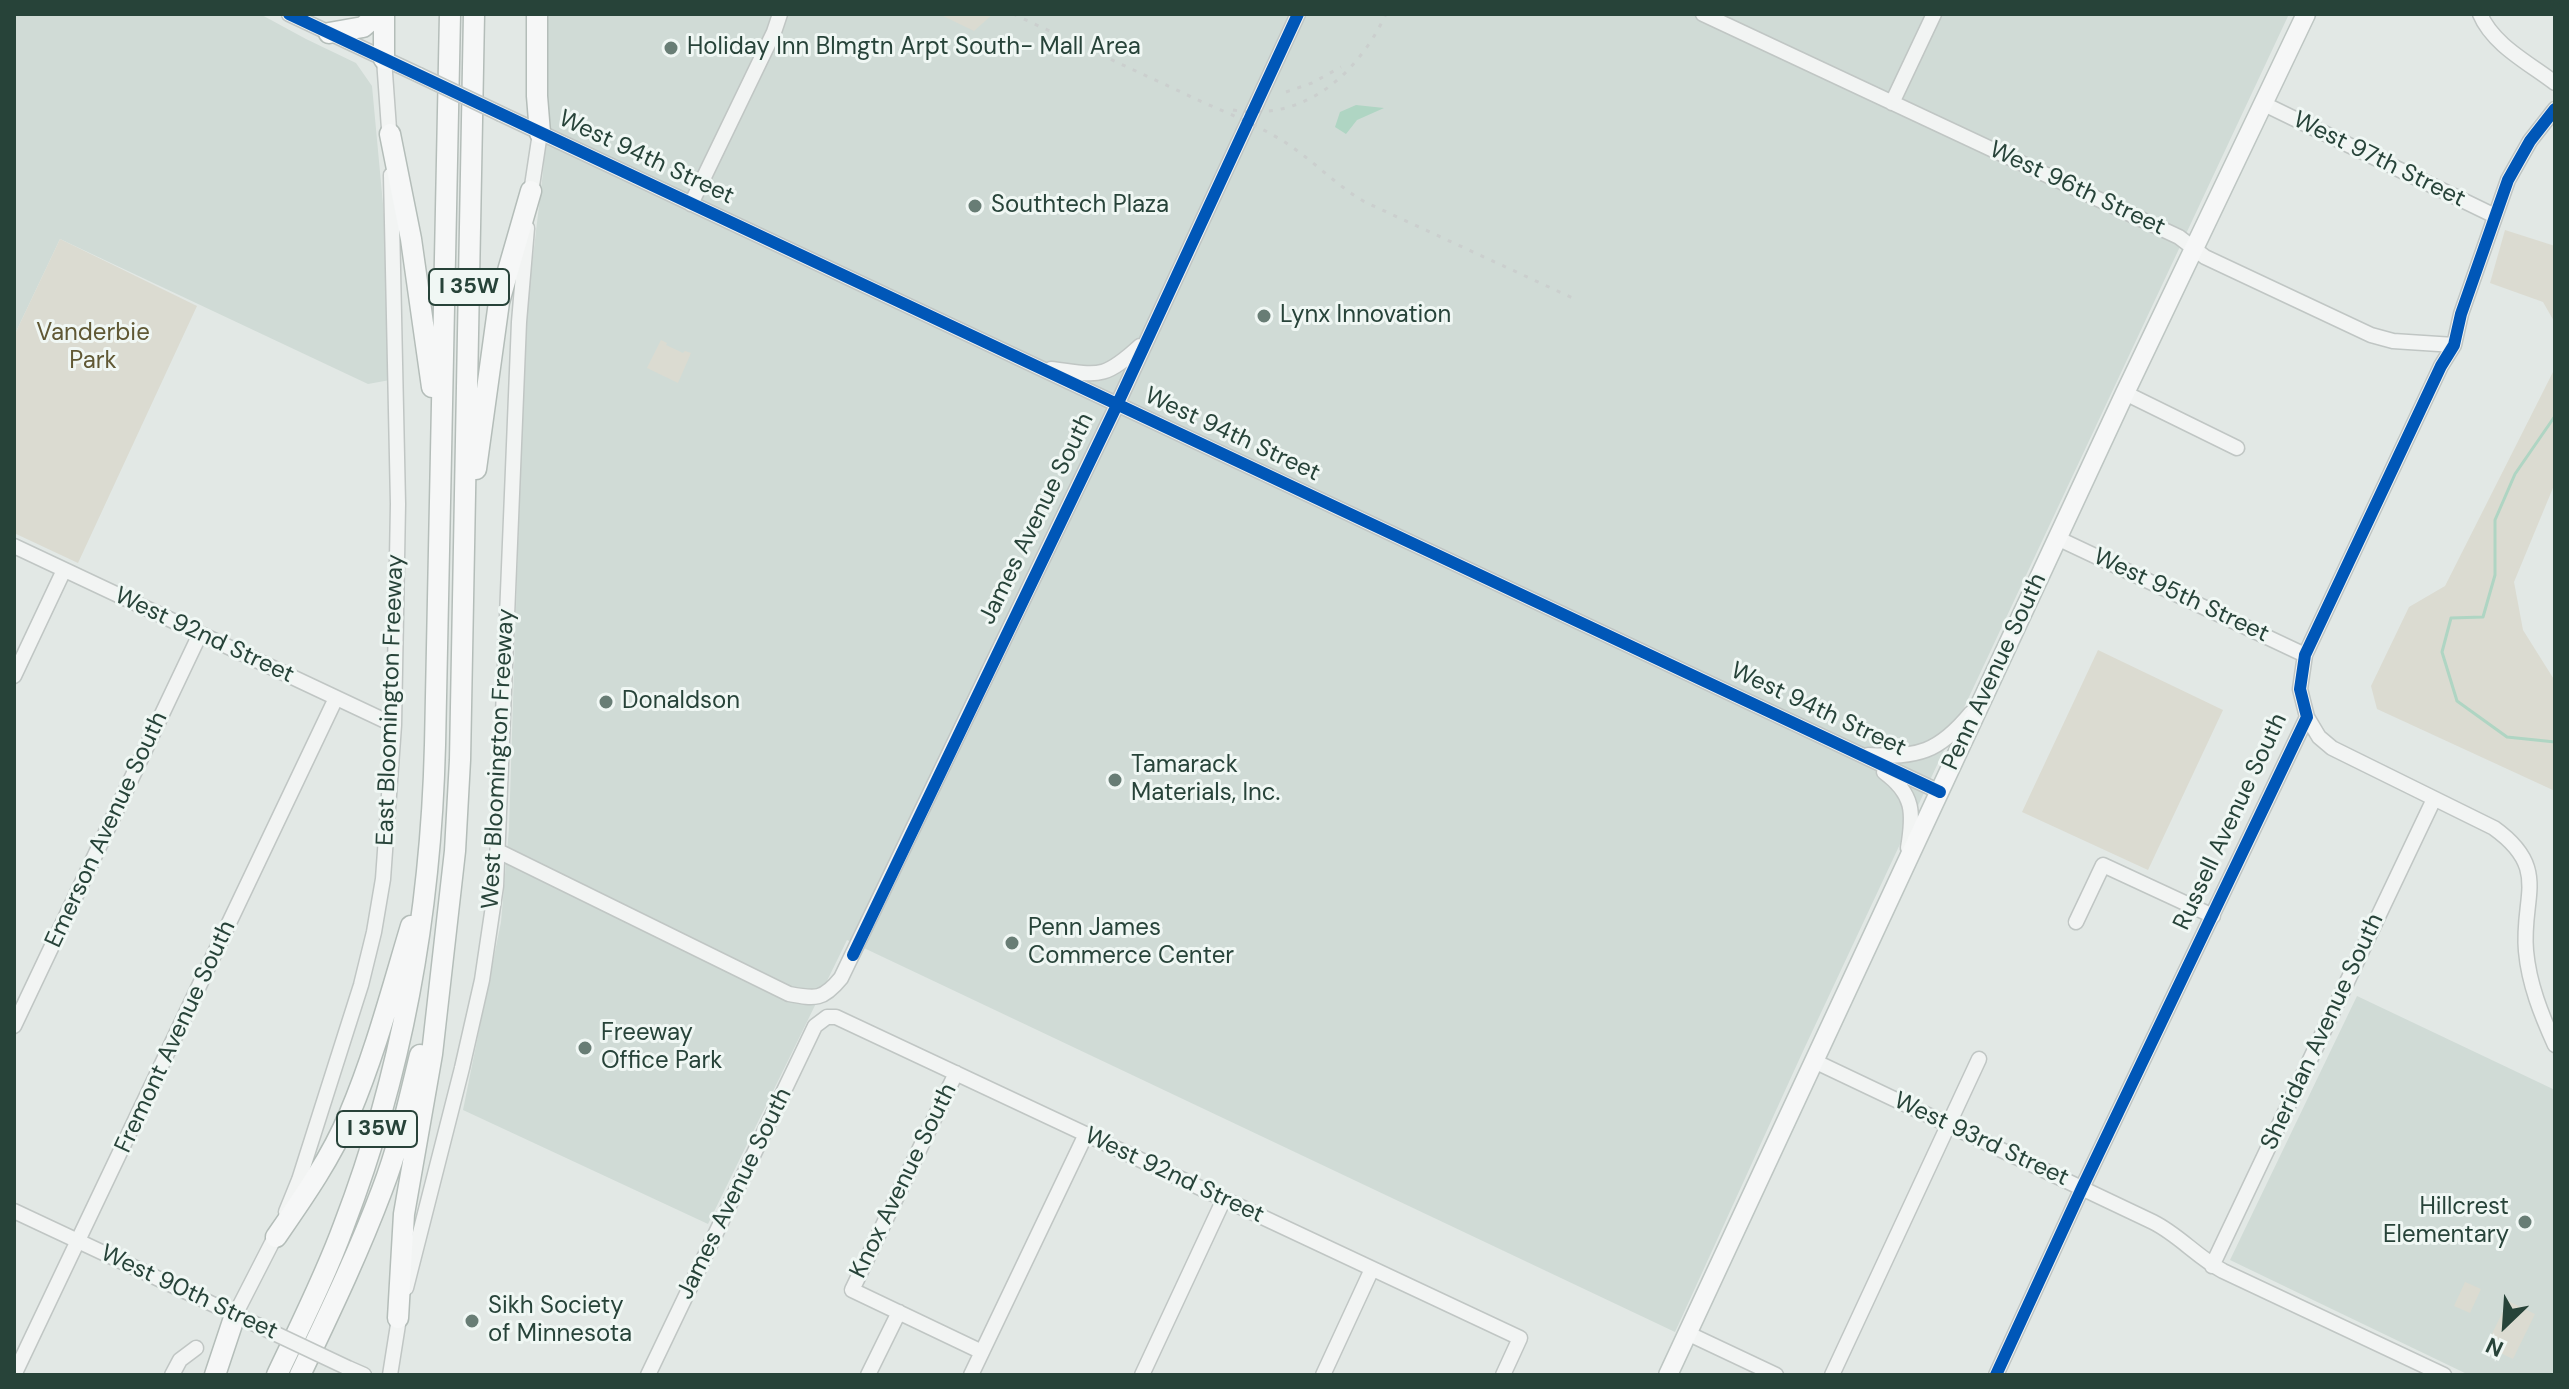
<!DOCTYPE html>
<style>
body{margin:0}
#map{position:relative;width:2569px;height:1389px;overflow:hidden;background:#e2e8e5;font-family:"DM Sans",sans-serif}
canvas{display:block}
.frame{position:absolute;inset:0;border:16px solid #274339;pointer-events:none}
.north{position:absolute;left:2465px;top:1285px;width:80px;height:80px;-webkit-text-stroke:6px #f0f7f4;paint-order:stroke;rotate:205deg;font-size:22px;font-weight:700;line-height:32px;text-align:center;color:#274339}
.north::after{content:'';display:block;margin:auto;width:28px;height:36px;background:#274339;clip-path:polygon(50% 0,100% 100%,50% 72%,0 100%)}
</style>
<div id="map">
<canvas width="2569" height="1389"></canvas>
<div class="frame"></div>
<div class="north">N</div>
</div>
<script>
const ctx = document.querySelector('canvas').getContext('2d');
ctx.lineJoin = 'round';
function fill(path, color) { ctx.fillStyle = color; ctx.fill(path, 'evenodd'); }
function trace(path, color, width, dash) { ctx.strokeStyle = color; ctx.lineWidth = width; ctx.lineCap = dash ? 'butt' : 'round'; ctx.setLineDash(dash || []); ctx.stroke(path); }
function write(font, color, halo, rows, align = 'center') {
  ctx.font = font + ' "DM Sans",sans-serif'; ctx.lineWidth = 6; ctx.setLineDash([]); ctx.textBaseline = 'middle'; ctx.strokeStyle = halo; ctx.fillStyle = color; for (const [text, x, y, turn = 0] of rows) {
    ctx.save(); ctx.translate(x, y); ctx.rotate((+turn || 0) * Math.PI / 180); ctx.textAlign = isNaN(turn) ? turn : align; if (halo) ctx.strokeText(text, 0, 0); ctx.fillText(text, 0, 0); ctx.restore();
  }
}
const built = new Path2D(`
 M14,14H260L306,39L356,63L372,86L388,258L390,380L368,384L60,239L14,336Z
 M546,14H2289L1804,1049L1675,1332L847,940L708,1224L463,1110L501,922L509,828L525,324L543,172L548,85Z
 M2357,996L2555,1090V1375H2469L2230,1260Z`);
const green = new Path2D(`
 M939,14H993L974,31Z
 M2505,230L2555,246V323L2543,302L2490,283Z
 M60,239L197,306L78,563L14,533V336Z
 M661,340L667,343L666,345L683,353L685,351L691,353L678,383L647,368Z
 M2555,368V483L2514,582L2523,630L2555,681V791L2377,709L2371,686L2409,607L2445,586Z
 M2098,650L2223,710L2148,870L2022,812Z
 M2465,1282L2481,1289L2470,1313L2454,1306Z
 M2508,1301L2535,1314L2513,1359L2486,1346Z`);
const water = new Path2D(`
 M1356,105L1384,108L1357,120L1346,134L1335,127L1340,112Z`);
const stream = new Path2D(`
 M2555,416L2515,474L2495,520V575L2483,617L2451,618L2442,652L2457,701L2507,737L2555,742`);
const minor = new Path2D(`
 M289,14L419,75
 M1703,14L2179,237L2205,257L2371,335L2393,341L2454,345
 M2480,14C2493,45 2529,63 2555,83
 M384,59L390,143
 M1892,103L1934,14
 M2264,104L2495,216
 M501,114L1940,792
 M530,199L540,133
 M691,204L774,32L780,14
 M1051,369C1099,375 1103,380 1140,346
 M2125,393L2237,448
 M2057,538L2305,655
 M14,546L394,725
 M14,676L64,570
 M2307,717L2319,737L2332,748L2494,828C2551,869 2521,897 2526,951C2529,984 2541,1014 2555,1045
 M1868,755C1918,758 1939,752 1971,713
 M1884,772C1914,794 1914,813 1908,848
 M498,851L789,994C816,999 823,1000 841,978L1117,405L1298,14
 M2076,922L2103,865L2213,916
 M14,1026L200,634
 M1814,1061L2153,1222C2179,1235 2197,1257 2223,1271L2444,1375
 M956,1073L852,1290L982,1352
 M14,1211L257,1325
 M286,1212L299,1180L361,985L374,932L383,879L394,725L398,504L391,175
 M2212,1266L2434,799
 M406,1288L462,1068L482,980L496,886L519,322L527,228
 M235,1315L278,1231
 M1687,1333L1776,1375
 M348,1368L364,1375
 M14,1375L336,698
 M172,1375L180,1360L196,1348
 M390,1375L400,1312
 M648,1375L815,1026L827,1017H836L1520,1338L1503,1375
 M868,1375L899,1312
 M971,1375L1086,1134
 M1142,1375L1224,1199
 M1323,1375L1372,1269
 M1832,1375L1979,1059
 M1996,1375L2082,1188L2307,717L2300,689L2305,655L2441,366L2454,345L2461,314L2508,180L2530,141L2555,109`);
const major = new Path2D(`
 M1668,1375L2125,393L2306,14`);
const highway = new Path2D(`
 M537,14V96L540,133
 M329,33L363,27L378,14
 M384,59V14
 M390,134L411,239L432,387
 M476,469L499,302L531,191
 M276,1237C303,1198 331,1158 349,1115C375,1054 392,989 411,926
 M398,1318L404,1214L432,1054L455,851L460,760L474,14
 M215,1375L235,1315
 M277,1375C300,1326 325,1277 344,1225C403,1071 431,909 435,745L450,14
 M300,1375C329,1314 358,1254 382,1190C399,1146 409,1100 420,1055`);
const rail = new Path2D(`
 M1013,14L1194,98
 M1286,92L1312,83L1341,67
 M1187,95C1221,111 1258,124 1289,145C1316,163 1337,186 1365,202L1577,300
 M1233,110C1304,122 1357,75 1386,14`);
const minorBridge = new Path2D(`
 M419,75L501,114
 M257,1325L348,1368`);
const cycleway = new Path2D(`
 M289,14L1940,792
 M853,955L1117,405L1298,14
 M1996,1375L2082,1188L2307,717L2300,689L2305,655L2441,366L2454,345L2461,314L2508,180L2530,141L2555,109`);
const markers = [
 [671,48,8,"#687d75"],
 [975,206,8,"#687d75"],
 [1264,316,8,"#687d75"],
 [606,702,8,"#687d75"],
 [1115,780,8,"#687d75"],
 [1012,943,8,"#687d75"],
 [585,1048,8,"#687d75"],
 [2525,1222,8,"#687d75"],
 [472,1321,8,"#687d75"]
];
const shields = [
 [469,287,80],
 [377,1129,80]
];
const shieldNames = [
 ["I 35W",469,287],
 ["I 35W",377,1129]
];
const poiNames = [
 ["Holiday Inn Blmgtn Arpt South- Mall Area",687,48],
 ["Southtech Plaza",991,206],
 ["Lynx Innovation",1280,316],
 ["Donaldson",622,702],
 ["Tamarack",1131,766],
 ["Materials, Inc.",1131,794],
 ["Penn James",1028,929],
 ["Commerce Center",1028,957],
 ["Freeway",601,1034],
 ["Office Park",601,1062],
 ["Hillcrest",2509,1208,"right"],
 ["Elementary",2509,1236,"right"],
 ["Sikh Society",488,1307],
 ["of Minnesota",488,1335]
];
const streetNames = [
 ["West 94th Street",646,158,25],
 ["West 97th Street",2379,160,26],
 ["West 96th Street",2077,189,25],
 ["West 94th Street",1232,435,25],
 ["James Avenue South",1037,519,-64],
 ["West 95th Street",2181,596,25],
 ["West 92nd Street",204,636,25],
 ["Penn Avenue South",1995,672,-65],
 ["East Bloomington Freeway",391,700,-88],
 ["West 94th Street",1818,710,25],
 ["West Bloomington Freeway",499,759,-87],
 ["Russell Avenue South",2231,822,-65],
 ["Emerson Avenue South",107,830,-65],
 ["Sheridan Avenue South",2323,1032,-65],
 ["Fremont Avenue South",176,1037,-65],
 ["West 93rd Street",1981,1140,25],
 ["West 92nd Street",1174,1176,25],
 ["Knox Avenue South",904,1181,-64],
 ["James Avenue South",735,1194,-64],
 ["West 90th Street",189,1293,25]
];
const parkNames = [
 ["Vanderbie",93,334],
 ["Park",93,362]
];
fill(built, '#d0dbd6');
fill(green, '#dbdbd1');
fill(water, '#afd5c3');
trace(stream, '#afd5c3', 3);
trace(minor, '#c0c6c4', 17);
trace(major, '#bec6c3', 21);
trace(highway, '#b4bdb9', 23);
trace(minor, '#f2f4f3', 14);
trace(major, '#f6f7f7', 18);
trace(highway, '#f6f7f7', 20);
trace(rail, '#cbcfce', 3, [4, 8]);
trace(minorBridge, '#c0c6c4', 17, []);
trace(minorBridge, '#f2f4f3', 14);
trace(cycleway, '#0057b8', 12);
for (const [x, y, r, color] of markers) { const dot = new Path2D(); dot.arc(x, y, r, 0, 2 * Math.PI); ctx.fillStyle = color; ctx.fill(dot); trace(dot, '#f0f7f4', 3); }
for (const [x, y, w] of shields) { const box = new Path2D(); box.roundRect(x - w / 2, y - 18, w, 36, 6); ctx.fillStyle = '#f0f7f4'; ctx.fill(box); trace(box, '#274339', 2); }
write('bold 22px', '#274339', null, shieldNames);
write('24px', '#274339', '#f0f7f4', poiNames, 'left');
write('24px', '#274339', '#f0f7f4', streetNames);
write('24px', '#605834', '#f0f7f4', parkNames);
</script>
